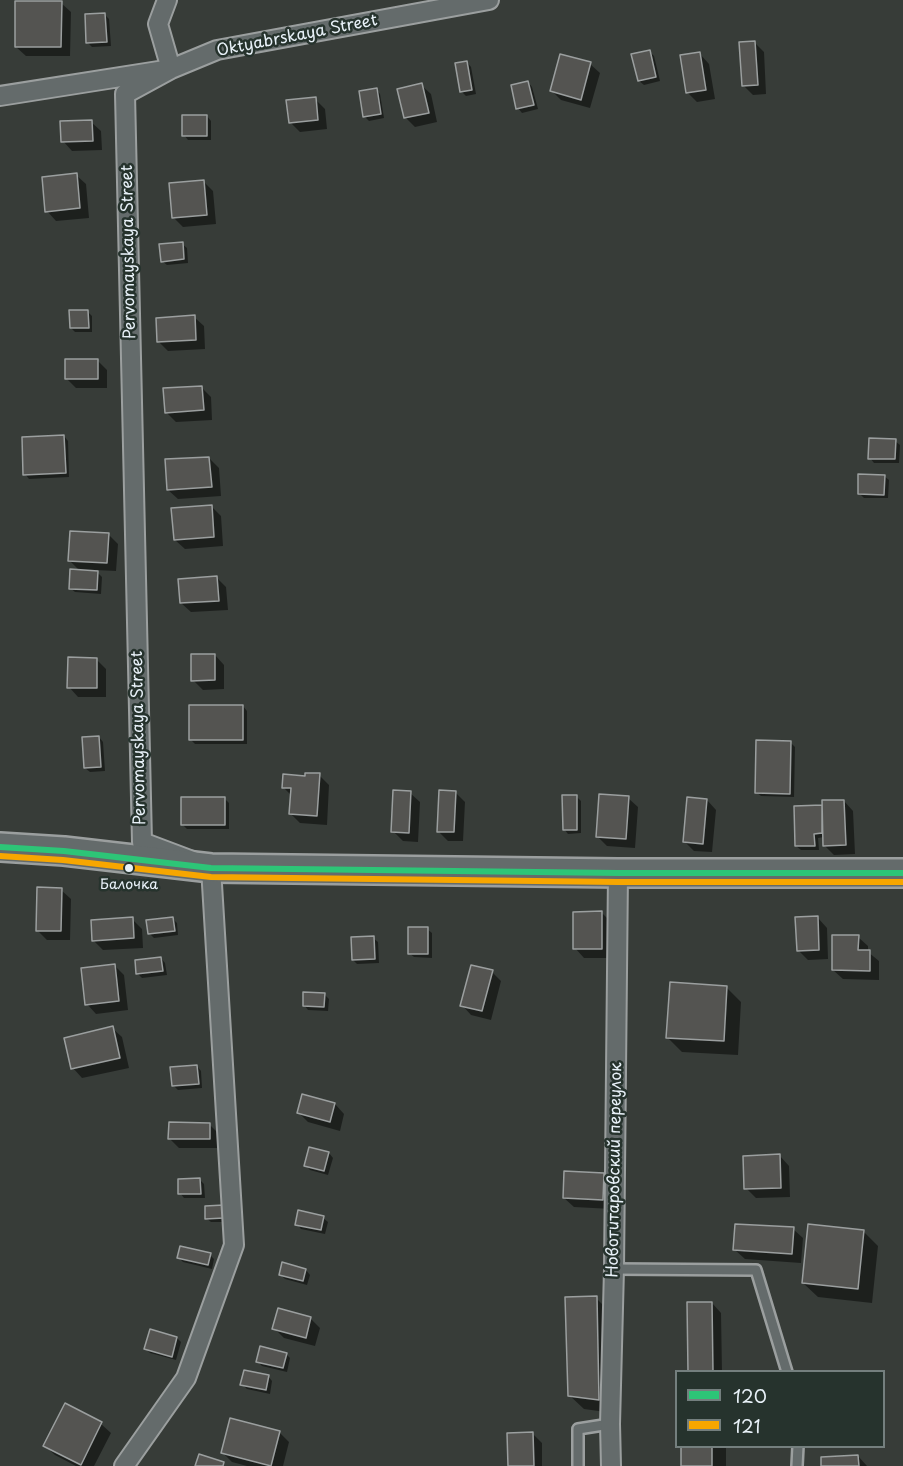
<!DOCTYPE html>
<meta charset="utf-8">
<style>
body{margin:0}
#map{position:relative;width:903px;height:1466px;overflow:hidden;background:#373c38;font-family:"Playpen Sans",sans-serif}
canvas{display:block}
.legend{position:absolute;left:675px;top:1370px;width:210px;height:78px;box-sizing:border-box;background:#26332d;border:2px solid #747f7e;margin:0;padding:8px 10px;list-style:none;font-size:18px;color:#e8f1f8}
.legend li{display:flex;align-items:center;gap:12px;height:30px}
.legend b{width:30px;border:2px solid #747f7e}
</style>
<div id="map">
<canvas width="903" height="1466"></canvas>
<ul class="legend">
<li><b style="height:8px;background:#2dc577"></b>120</li>
<li><b style="height:8px;background:#f7a600"></b>121</li>
</ul>
</div>
<script>
const ctx = document.querySelector('canvas').getContext('2d');
ctx.lineJoin = 'round';
function fill(path, color) { ctx.fillStyle = color; ctx.fill(path, 'evenodd'); }
function trace(path, color, width, dash) { ctx.strokeStyle = color; ctx.lineWidth = width; ctx.lineCap = dash ? 'butt' : 'round'; ctx.setLineDash(dash || []); ctx.stroke(path); }
function write(font, color, halo, rows, align = 'center') {
  ctx.font = font + ' "Playpen Sans",sans-serif'; ctx.lineWidth = 5; ctx.setLineDash([]); ctx.textBaseline = 'middle'; ctx.strokeStyle = halo; ctx.fillStyle = color; for (const [text, x, y, turn = 0] of rows) {
    ctx.save(); ctx.translate(x, y); ctx.rotate((+turn || 0) * Math.PI / 180); ctx.textAlign = isNaN(turn) ? turn : align; if (halo) ctx.strokeText(text, 0, 0); ctx.fillText(text, 0, 0); ctx.restore();
  }
}
const shadow = new Path2D(`
 M61,3L71,12L70,56H26L16,47Z
 M105,15L109,19L111,46L92,47L88,43Z
 M754,42L764,52L766,94L753,95L743,85Z
 M649,51L654,56L660,81L644,85L639,81Z
 M700,54L709,64L715,99L697,102L687,92Z
 M467,62L471,67L476,94L466,96L461,91Z
 M590,64L600,73L590,108L561,100L552,91Z
 M528,82L532,87L538,109L522,113L518,108Z
 M421,85L431,94L437,122L415,127L405,117Z
 M376,89L380,94L384,118L369,121L365,117Z
 M315,99L325,109L327,129L300,132L290,122Z
 M207,116L211,121V140H188L184,135Z
 M91,122L101,131L102,150L72,151L63,141Z
 M76,175L86,184L89,218L56,221L47,211Z
 M203,181L213,191L216,224L183,227L174,218Z
 M182,244L187,248L188,263L167,265L162,261Z
 M87,311L92,316V332H75L71,328Z
 M194,317L204,326L205,349L168,351L159,342Z
 M97,360L107,370V388H76L66,378Z
 M201,387L211,397L212,420L176,422L166,412Z
 M64,436L68,441L69,477L29,479L25,474Z
 M895,441L900,445L899,463H874L870,458Z
 M209,458L219,468L221,496L178,499L168,490Z
 M884,476L889,480L888,498H864L859,493Z
 M211,506L221,516L223,546L185,549L175,540Z
 M108,534L118,544L116,571L95,570L102,577L101,594L75,592L70,588L81,572L69,560Z
 M217,578L226,587L228,610L191,612L181,603Z
 M215,655L224,665V689L203,690L193,680Z
 M96,659L106,669V697H78L69,687Z
 M243,706L247,711V744H195L191,740Z
 M99,737L103,742L105,771L90,772L85,768Z
 M790,742L795,747L794,797L761,796L756,792Z
 M319,775L329,785L327,825L300,823L291,814L292,796L283,787L306,777Z
 M455,792L465,802L463,841H448L438,831Z
 M410,793L420,802L418,842L403,841L393,831Z
 M576,796L581,801V833L568,834L564,829Z
 M224,798L229,803V829H187L182,824Z
 M628,798L638,807L635,848L607,846L598,837Z
 M707,800L716,810L712,852L694,851L684,841Z
 M844,801L853,811L855,854L834,855L824,845V837L818,838L819,850H801L796,846L821,806L823,809Z
 M61,890L71,899L70,940H47L37,930Z
 M601,912L611,922V958H584L575,948Z
 M172,918L177,923L178,935L154,938L149,933Z
 M818,918L827,928L828,959L808,960L798,950Z
 M132,919L142,929L143,948L103,950L94,941Z
 M427,929L432,933V958L414,957L409,953Z
 M858,937L868,946V952L879,961V980L843,979L833,970Z
 M373,938L378,942L379,963L357,964L353,960Z
 M161,958L165,963L167,975L142,978L138,974Z
 M114,965L124,975L128,1010L96,1014L87,1004Z
 M492,972L501,981L491,1020L471,1015L462,1005Z
 M727,988L741,1002L738,1055L682,1052L667,1037Z
 M324,994L329,999L328,1011L308,1010L304,1005Z
 M112,1028L122,1037L129,1068L82,1078L73,1068Z
 M197,1066L201,1071L202,1088L178,1090L173,1085Z
 M335,1104L344,1114L340,1131L308,1122L299,1113Z
 M209,1124L219,1134V1148H179L169,1138Z
 M329,1153L333,1158L328,1175L310,1170L306,1165Z
 M780,1156L789,1166L790,1197L756,1198L746,1188Z
 M604,1174L613,1184L612,1209L574,1207L564,1198Z
 M200,1180L204,1184L205,1198H184L180,1193Z
 M223,1207L228,1222H211L206,1218Z
 M323,1218L328,1222L325,1234L301,1229L297,1224Z
 M793,1229L803,1238L801,1263L745,1259L735,1250Z
 M863,1231L878,1246L872,1303L818,1297L803,1283Z
 M210,1255L214,1259L212,1269L183,1262L179,1258Z
 M306,1270L310,1275L307,1285L285,1279L280,1274Z
 M596,1298L610,1312L613,1413L584,1409L569,1395Z
 M712,1303L721,1313L722,1372H690Z
 M310,1318L320,1328L315,1346L284,1338L274,1328Z
 M177,1338L181,1342L176,1360L150,1353L146,1349Z
 M286,1354L290,1358L287,1372L262,1366L258,1362Z
 M268,1376L272,1381L270,1394L247,1389L242,1384Z
 M66,1405L101,1424L111,1433L94,1466H76L55,1455L45,1446Z
 M231,1420L280,1433L289,1442L283,1466H247L232,1462L222,1452Z
 M532,1433L542,1443V1466H509Z
 M683,1446H726V1466H683Z
 M858,1456L867,1466H823Z`);
const building = new Path2D(`
 M15,1H62L61,47H15Z
 M105,13L107,42L86,43L85,14Z
 M755,41L758,85L742,86L739,42Z
 M650,50L656,77L638,81L631,54Z
 M700,52L706,90L686,93L680,55Z
 M560,54L591,62L581,100L550,91Z
 M467,61L472,90L460,92L455,63Z
 M528,81L534,105L516,109L511,85Z
 M422,83L429,113L404,118L397,89Z
 M377,88L381,114L363,117L359,91Z
 M316,97L318,120L289,123L286,100Z
 M182,115H207V136H182Z
 M92,120L93,141L61,142L60,121Z
 M77,173L80,208L45,212L42,177Z
 M204,180L207,215L172,218L169,183Z
 M183,242L184,259L161,262L159,244Z
 M69,310H88L89,328H70Z
 M195,315L196,340L157,342L156,318Z
 M65,359H98V379H65Z
 M202,386L204,410L165,413L163,388Z
 M64,435L66,473L23,475L22,437Z
 M869,438L896,439L895,459H868Z
 M209,457L212,487L167,490L165,459Z
 M858,474L885,475L884,495L858,494Z
 M212,505L214,537L174,540L171,508Z
 M70,531L109,533L107,563L68,561Z
 M70,569L98,571L97,590L69,589Z
 M217,576L219,601L180,603L178,579Z
 M191,654H215V680L191,681Z
 M68,657L97,658V688H67Z
 M189,705H243V740H189Z
 M99,736L101,767L84,768L82,737Z
 M756,740L791,741L790,794L755,793Z
 M305,773H320L317,816L289,814L291,788H282L283,774L305,776Z
 M393,790L411,791L409,833L391,832Z
 M439,790L456,791L454,832H437Z
 M599,794L629,796L626,839L596,837Z
 M562,795H577V830H563Z
 M181,797H225V825H181Z
 M687,797L707,799L703,844L683,842Z
 M822,800H844L846,845L823,846Z
 M822,805V833L814,834L815,846H795L794,806Z
 M37,887L62,888L61,931H36Z
 M602,911V949H573V912Z
 M818,916L819,950L797,951L795,917Z
 M133,917L134,938L92,941L91,920Z
 M173,917L175,931L148,934L146,920Z
 M408,927H428V954H408Z
 M832,935H859L858,950H870V971L832,970Z
 M374,936L375,959L352,960L351,937Z
 M161,957L163,971L136,974L135,960Z
 M115,964L119,1001L85,1005L81,968Z
 M471,965L493,970L482,1011L460,1006Z
 M670,982L727,986L724,1041L666,1038Z
 M303,992L325,993L324,1007L303,1006Z
 M113,1026L120,1058L71,1069L64,1038Z
 M197,1065L199,1084L172,1086L170,1067Z
 M302,1094L335,1103L330,1122L297,1113Z
 M169,1122L210,1123V1139H168Z
 M309,1147L329,1152L324,1171L304,1166Z
 M780,1154L781,1188L744,1189L743,1156Z
 M564,1171L604,1173L603,1200L563,1198Z
 M200,1178L201,1194H178V1179Z
 M224,1205V1218L205,1219V1206Z
 M298,1210L324,1216L321,1230L295,1225Z
 M735,1224L794,1227L792,1254L733,1250Z
 M808,1224L864,1230L858,1289L802,1283Z
 M180,1246L211,1253L208,1265L177,1258Z
 M282,1262L306,1269L303,1281L279,1275Z
 M597,1296L599,1400L568,1396L565,1297Z
 M687,1302H712L713,1372H688Z
 M278,1308L311,1317L306,1338L272,1329Z
 M150,1329L177,1337L172,1357L144,1349Z
 M260,1346L287,1353L283,1368L256,1362Z
 M244,1370L269,1375L266,1390L240,1385Z
 M65,1403L102,1422L81,1465L43,1446Z
 M230,1418L280,1431L271,1466L221,1453Z
 M533,1432L534,1466H508L507,1433Z
 M681,1446H712V1466H681Z
 M199,1454L224,1462L223,1466H195Z
 M858,1455L859,1466H821V1457Z`);
const lane = new Path2D(`
 M614,1269L756,1270L787,1372
 M578,1466V1429L610,1424
 M797,1466L798,1446`);
const street = new Path2D(`
 M0,96L171,69L217,50L489,0
 M124,1466L186,1378L234,1245L211,868L142,842L125,94L171,69L158,24L167,0
 M611,1466L610,1424L614,1269L618,873`);
const secondary = new Path2D(`
 M0,847L64,851L211,868L618,873H903`);
const bus1 = new Path2D(`
 M0,847L64,851L211,868L618,873H903`);
const bus2 = new Path2D(`
 M0,856L63,860L211,877L618,882H903`);
const markers = [
 [129,868,5,"#e8f1f8"]
];
const busNames = [
 ["Балочка",129,885]
];
const streetNames = [
 ["Oktyabrskaya Street",297,36,-11],
 ["Pervomayskaya Street",129,252,-91],
 ["Pervomayskaya Street",139,738,-91],
 ["Новотитаровский переулок",615,1170,-89]
];
fill(shadow, '#0007');
fill(building, '#545451');
trace(building, '#9b9f9f', 1.5);
trace(lane, '#9b9f9f', 14);
trace(street, '#9b9f9f', 22);
trace(secondary, '#9b9f9f', 32);
trace(lane, '#646b6b', 9);
trace(street, '#646b6b', 18);
trace(secondary, '#646b6b', 27);
trace(bus1, '#2dc577', 6);
trace(bus2, '#f7a600', 6);
for (const [x, y, r, color] of markers) { const dot = new Path2D(); dot.arc(x, y, r, 0, 2 * Math.PI); ctx.fillStyle = color; ctx.fill(dot); trace(dot, '#26332d', 2); }
write('14px', '#e8f1f8', '#26332d', busNames);
write('16px', '#e8f1f8', '#26332d', streetNames);
</script>
